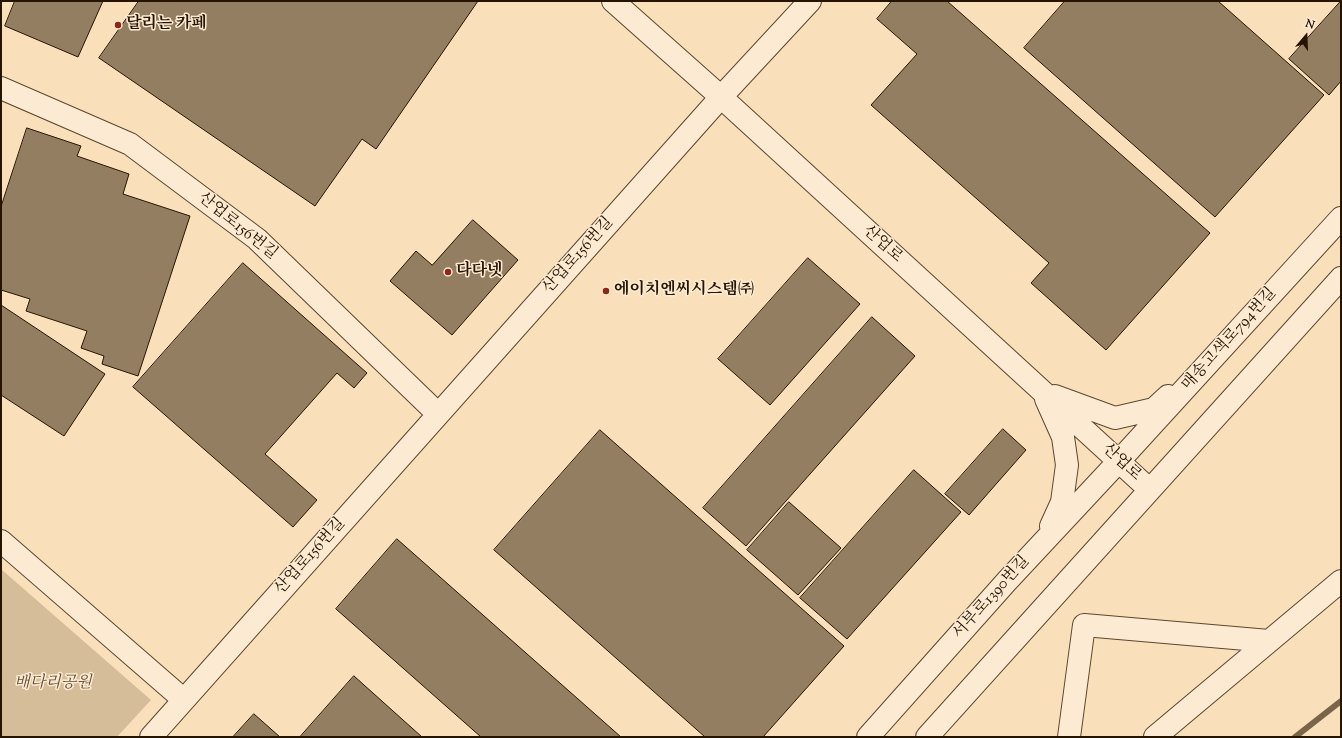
<!DOCTYPE html>
<meta charset="utf-8">
<style>
body{margin:0}
#map{position:relative;width:1342px;height:738px;overflow:hidden;background:#fae0ba;font-family:"Sorts Mill Goudy",serif}
canvas{display:block}
.frame{position:absolute;inset:0;border:2px solid #261400;pointer-events:none}
.north{position:absolute;left:1286px;top:16px;width:40px;height:40px;-webkit-text-stroke:3px #fcebd2;paint-order:stroke;rotate:19deg;font-size:11px;font-weight:700;line-height:16px;text-align:center;color:#261400}
.north::after{content:'';display:block;margin:auto;width:14px;height:18px;background:#261400;clip-path:polygon(50% 0,100% 100%,50% 72%,0 100%)}
</style>
<div id="map">
<canvas width="1342" height="738"></canvas>
<div class="frame"></div>
<div class="north">N</div>
</div>
<script>
const ctx = document.querySelector('canvas').getContext('2d');
ctx.lineJoin = 'round';
function fill(path, color) { ctx.fillStyle = color; ctx.fill(path, 'evenodd'); }
function trace(path, color, width, dash) { ctx.strokeStyle = color; ctx.lineWidth = width; ctx.lineCap = dash ? 'butt' : 'round'; ctx.setLineDash(dash || []); ctx.stroke(path); }
function write(font, color, halo, rows, align = 'center') {
  ctx.font = font + ' "Sorts Mill Goudy","Noto Serif KR",serif'; ctx.lineWidth = 3; ctx.setLineDash([]); ctx.textBaseline = 'middle'; ctx.strokeStyle = halo; ctx.fillStyle = color; for (const [text, x, y, turn = 0] of rows) {
    ctx.save(); ctx.translate(x, y); ctx.rotate((+turn || 0) * Math.PI / 180); ctx.textAlign = isNaN(turn) ? turn : align; if (halo) ctx.strokeText(text, 0, 0); ctx.fillText(text, 0, 0); ctx.restore();
  }
}
const green = new Path2D(`
 M1,569L151,700L117,737H1Z`);
const stream = new Path2D(`
 M1295,737L1341,701`);
const building = new Path2D(`
 M15,1H103L78,57L5,26Z
 M139,1H478L376,149L362,139L315,206L99,58Z
 M892,1H947L1210,233L1106,350L1031,283L1049,263L871,105L917,54L877,19Z
 M1065,1H1218L1324,95L1215,217L1024,48Z
 M1341,1V81L1329,95L1289,59Z
 M27,128L81,146L77,156L129,174L123,194L190,216L138,376L102,364L104,356L81,348L87,331L26,311L30,299L1,290V207Z
 M473,220L518,260L452,335L390,281L416,251L432,265Z
 M808,258L860,304L770,405L718,359Z
 M243,263L367,373L354,388L337,373L265,454L317,500L293,527L133,387Z
 M1,305L105,374L64,436L1,395Z
 M872,317L915,356L746,546L703,508Z
 M1003,429L1026,450L969,515L945,494Z
 M600,430L844,646L763,737H705L494,550Z
 M914,470L961,512L847,639L800,598Z
 M789,502L841,548L798,595L747,550Z
 M397,539L621,737H481L336,609Z
 M354,676L422,737H300Z
 M254,714L280,737H233Z`);
const minor = new Path2D(`
 M613,1L721,97L1149,489
 M1,88L130,144L257,239L438,414
 M1055,396L1115,418L1154,409L1168,396
 M1046,399L1063,437L1067,465L1062,502L1051,526
 M1,541L184,700
 M151,737L721,97L810,1
 M868,737L1007,581L1119,461L1341,218
 M927,737L1341,278
 M1069,737L1084,625L1269,641
 M1155,737L1341,581`);
const markers = [
 [118,25,4,"#8f2418"],
 [448,272,4,"#8f2418"],
 [606,291,4,"#8f2418"]
];
const poiNames = [
 ["달리는 카페",126,25],
 ["다다넷",456,272],
 ["에이치엔씨시스템㈜",614,291]
];
const streetNames = [
 ["산업로156번길",237,227,39],
 ["산업로",882,245,42],
 ["산업로156번길",579,256,-48],
 ["매송고색로794번길",1230,340,-48],
 ["산업로",1121,463,43],
 ["산업로156번길",311,557,-48],
 ["서부로1390번길",992,598,-48]
];
const parkNames = [
 ["배다리공원",53,684]
];
fill(green, '#d6bd9a');
trace(stream, '#7a654a', 6);
fill(building, '#947e61');
trace(building, '#261400', 1);
trace(minor, '#5b472e', 24);
trace(minor, '#fcebd2', 22);
for (const [x, y, r, color] of markers) { const dot = new Path2D(); dot.arc(x, y, r, 0, 2 * Math.PI); ctx.fillStyle = color; ctx.fill(dot); trace(dot, '#fcebd2', 1.5); }
write('bold 16px', '#261400', '#fcebd2', poiNames, 'left');
write('16px', '#261400', '#fcebd2', streetNames);
write('italic 16px', '#644f36', '#fcebd2', parkNames);
</script>
